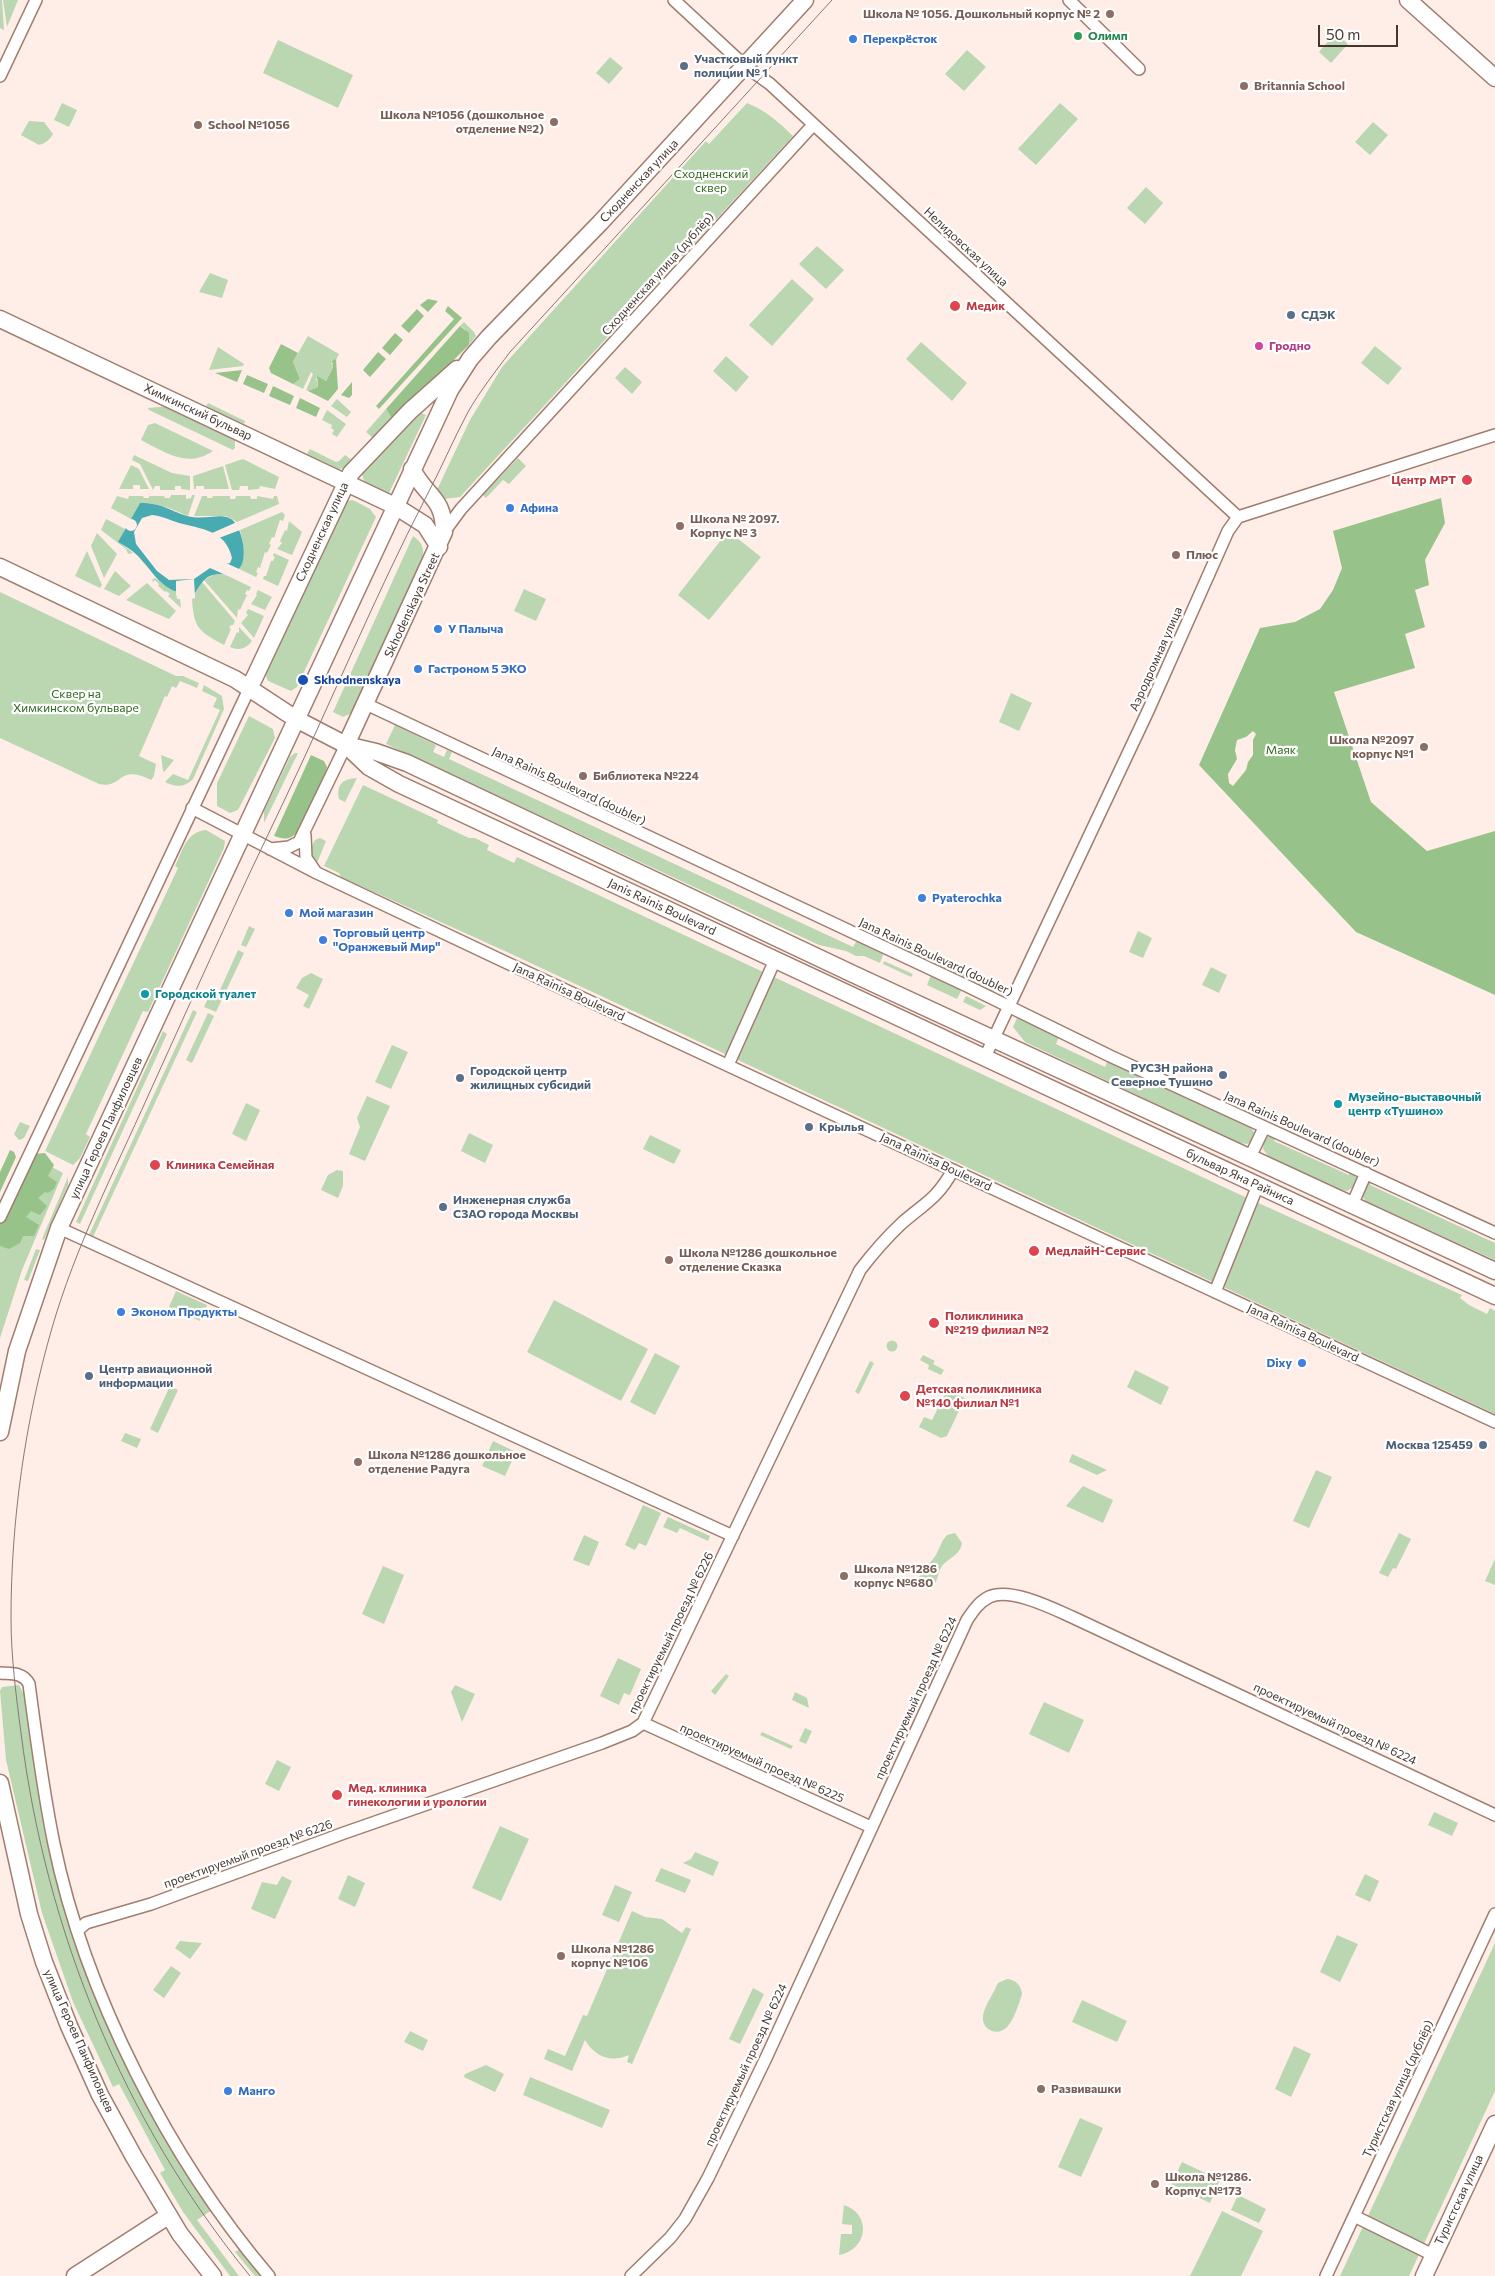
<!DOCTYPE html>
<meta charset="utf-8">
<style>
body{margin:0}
#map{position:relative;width:1495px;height:2276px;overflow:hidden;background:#feeee7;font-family:Commissioner,sans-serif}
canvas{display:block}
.scale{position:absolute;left:1318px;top:25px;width:80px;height:22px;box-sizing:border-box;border:2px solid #45362f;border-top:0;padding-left:6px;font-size:15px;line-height:18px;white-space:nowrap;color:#45362f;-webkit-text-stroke:4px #fff;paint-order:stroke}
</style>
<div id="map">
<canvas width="1495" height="2276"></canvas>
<div class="scale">50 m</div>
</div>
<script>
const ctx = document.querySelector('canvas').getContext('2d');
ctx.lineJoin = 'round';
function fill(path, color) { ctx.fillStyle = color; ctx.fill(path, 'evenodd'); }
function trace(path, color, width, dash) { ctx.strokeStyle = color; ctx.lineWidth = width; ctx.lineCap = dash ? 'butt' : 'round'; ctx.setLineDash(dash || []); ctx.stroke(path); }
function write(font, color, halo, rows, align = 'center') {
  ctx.font = font + ' Commissioner,sans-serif'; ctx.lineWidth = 4.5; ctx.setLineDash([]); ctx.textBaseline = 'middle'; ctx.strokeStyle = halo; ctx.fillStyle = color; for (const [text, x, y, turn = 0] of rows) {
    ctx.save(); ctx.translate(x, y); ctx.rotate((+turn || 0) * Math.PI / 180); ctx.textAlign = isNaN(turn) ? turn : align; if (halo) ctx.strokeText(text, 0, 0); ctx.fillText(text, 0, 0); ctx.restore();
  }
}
const green = new Path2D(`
 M0,0H2L4,30L0,28Z
 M3,0H18L7,27Z
 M1335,33L1348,44L1331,63L1319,52Z
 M278,40L353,75L338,108L263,73Z
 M967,50L986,67L964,91L945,74Z
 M610,57L623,68L609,84L596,73Z
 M62,103L77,110L69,127L54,120Z
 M747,103C765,110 780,123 793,136L460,497L444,499L435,494L470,420L502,367L706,141L709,144Z
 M1060,103L1078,119L1036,165L1018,149Z
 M29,121L44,122L53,134C49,141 45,143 39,145L21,135Z
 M1373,122L1388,135L1370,155L1355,142Z
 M1146,187L1163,203L1145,224L1127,208Z
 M817,246L844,270L826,289L799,264Z
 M210,273L228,280L222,298L199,292Z
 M792,279L814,299L772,346L749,325Z
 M464,322L474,332L476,336L469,345C470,337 467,329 460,326Z
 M308,336L339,354L336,360L331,363L333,366L326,381L316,378L318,387L308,391L306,390L313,374L311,372L303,389L293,384L300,379L293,362Z
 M921,342L967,383L952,401L906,359Z
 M1375,346L1402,368L1388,385L1361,363Z
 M218,347L244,364L243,366L209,370Z
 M726,356L749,377L736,392L713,371Z
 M625,367L642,382L632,394L615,378Z
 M337,399L351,412L347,417L331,406Z
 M208,403L245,421L244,424L206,407Z
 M170,406L186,413L202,425L235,440V448L233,450L149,410L148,408Z
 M386,409L393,420L374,439L366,432Z
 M327,410L346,424L337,437L332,434L334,430L331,428L332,425L322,420Z
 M421,413L426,415L389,493L364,481L362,474Z
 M155,423L213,451C187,469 165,452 141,440L148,425Z
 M310,449L336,462L339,461L345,455L353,461L345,468L339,469L307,454Z
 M134,455L172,473L190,476V490L181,489V486H175V490H160V486H155L153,490L140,464L132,460Z
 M518,458L526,466L509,484L503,480L486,498L483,495Z
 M243,459L279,477L275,489L260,486L259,489L248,490V486H240L239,490H232L225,465Z
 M131,465L139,469L149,489H140V485H133V489H119Z
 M223,466L229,489H204V486H196V489H194L193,476Z
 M171,495H186V499L191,498L192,495H195L188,516C172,509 158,503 140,503L131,519L111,508L117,496L128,499L129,496H143L144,498H149V496H164L165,498H170Z
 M202,496H207V498H212L213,496H230V499H235L236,496H250L251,499H257V496L273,499L274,496H277L279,504L237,522L226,516H194Z
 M353,500L370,509L376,517L297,687L291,691L268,681L265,674L345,501Z
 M282,512L285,515L283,521L280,520L274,538L272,537L269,544L271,545L267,553L265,552L260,568L258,567L256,572L258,573L256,577L239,569C247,558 243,542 240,530Z
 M106,519L125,529L119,542L133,553L128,554L126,549L101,530Z
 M289,521L302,532L292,555L277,549L282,543L280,541L285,530L287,531Z
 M728,531L761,557L709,620L678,595Z
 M97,533L117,554L104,578L91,546Z
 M413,536C423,543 424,548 423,560L354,712L343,717L333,712Z
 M87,551L102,585L100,588L75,576Z
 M274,553L289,560L278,586L263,579L264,576H266L271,561H273L275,557L273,556Z
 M115,571L131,586L119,596L104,589Z
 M215,574H224L251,587L249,591L247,590L245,594L247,595L240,610L238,609L237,618L204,580Z
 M155,578L176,592L177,599H180L181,608L168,596L170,594L166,591L165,592L158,586L159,584L155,580L153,582L152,580Z
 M202,582L235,621L233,625H231L229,628L231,629L224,645C198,631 194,628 192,599L195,598V593Z
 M147,583L176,611L169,619L126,600Z
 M524,589L546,599L536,621L514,611Z
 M258,590L272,597L265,610L251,604L257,595L256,594Z
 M0,592L176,676H183L199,683L197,688L180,681L176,688L172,686L167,697L165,696L139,756L156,764L154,776L151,780C117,763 124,789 99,784L0,738Z
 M248,609L264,616L254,638L241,623L248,615L246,613Z
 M239,627L252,641C246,649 239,651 230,647L237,632L239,633Z
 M204,685L222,696L224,709L193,779C184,788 175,787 165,782L173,774L188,780L220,710L213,707L217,698L202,691Z
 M1011,693L1032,703L1019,731L999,722Z
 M249,716L273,729L275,738L238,810L230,813L217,806V783Z
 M395,725L436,745L433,752L444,757L447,750L452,752L449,759L853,947L857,940L884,952L880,963L864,956H856L846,951L819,945L386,744Z
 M295,753H298L264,823V811L290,757Z
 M161,755L174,760L164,772L163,771Z
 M357,778L345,802L339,799C336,784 343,779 357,778Z
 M363,785L438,820L437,823L469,838H475L489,845L487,850L514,863L517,857L1245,1197L1462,1295L1460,1298L1469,1305L1487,1314L1490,1308L1495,1311V1414L507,952L341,877L339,873L324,866Z
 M206,830L225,841L224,848L148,1012L143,1011L86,1134L90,1137L80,1158L73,1165L45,1151L178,868L175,866C183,850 186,832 206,830Z
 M320,838L326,841L317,863C308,857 310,848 315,840Z
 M249,926L255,929L246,947L241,945Z
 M1138,931L1152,938L1143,958L1129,952Z
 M895,935L923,949L920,957L891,944Z
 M238,950L244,953L216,1012L204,1007L209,996L216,999Z
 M929,952L998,985L994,993L925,960Z
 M884,961L913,974L911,977L883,964Z
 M1211,967L1227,975L1219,993L1202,985Z
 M311,973L323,979L309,1009L303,1006L309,995L296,988L302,978Z
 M931,975L962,989L957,999L927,985Z
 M966,996L986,1006L980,1010L963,1002Z
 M193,1010L197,1012L93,1237L89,1235Z
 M208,1013L214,1016L192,1063L186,1060Z
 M1017,1018L1025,1019L1059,1037L1056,1044L1105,1067L1108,1060L1247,1125L1252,1129L1255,1134L1253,1141L1247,1144L1239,1143L1025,1042L1013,1027Z
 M163,1031L167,1034L80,1224L76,1222Z
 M392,1045L408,1052L391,1089L375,1082Z
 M367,1096L390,1106L365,1161L349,1154L360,1127L357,1118Z
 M246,1103L260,1110L246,1141L232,1134Z
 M20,1122L30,1126L24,1138L19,1140L14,1134Z
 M469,1133L493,1145L485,1163L461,1151Z
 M650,1135L681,1150L674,1164L643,1149Z
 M1269,1136H1276L1274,1141L1349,1175L1351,1170L1357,1178L1355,1186L1347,1191L1342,1190L1269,1157L1263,1149L1264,1139Z
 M37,1159L63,1173L22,1270L0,1338V1240Z
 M337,1170L343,1171V1186L338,1198L321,1190L328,1175Z
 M68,1177V1185L44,1240L42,1239Z
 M1372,1181L1370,1185L1495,1243V1260L1366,1201L1361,1195L1366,1183Z
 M36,1249L40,1250L28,1281L24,1280Z
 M176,1291L207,1305L200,1321L169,1307Z
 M554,1300L648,1349L621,1401L527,1352Z
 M886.5 1346a5.5 5.5 0 1 1 11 0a5.5 5.5 0 1 1-11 0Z
 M655,1353L680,1366L655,1415L630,1402Z
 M923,1355L935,1361L933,1364L944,1370L941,1375L928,1369L929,1365L920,1360Z
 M870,1361L874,1363L859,1394L855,1392Z
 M1135,1370L1169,1387L1161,1405L1127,1387Z
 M170,1386L178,1390L158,1433L150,1429Z
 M947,1390L965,1398L947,1436L941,1438L919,1427L924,1417L932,1420Z
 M125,1433L141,1439L137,1448L121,1441Z
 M493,1441L516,1452L505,1476L482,1466Z
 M1072,1454L1107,1470L1097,1475L1069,1462Z
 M1316,1470L1332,1477L1309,1528L1293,1521Z
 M1083,1486L1113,1500L1103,1523L1066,1506Z
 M643,1505L661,1513L646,1546L639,1543L635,1550L625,1545Z
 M668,1517L710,1536L708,1541L680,1528L677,1533L663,1527Z
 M955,1533L962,1543C960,1556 949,1557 942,1566C938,1572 938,1579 934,1585L924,1589L920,1586L918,1578L936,1555L943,1540L947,1535Z
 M1399,1533L1411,1539L1396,1569L1393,1568L1388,1577L1379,1573Z
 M584,1535L599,1542L589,1566L573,1560Z
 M1495,1559V1585L1485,1581Z
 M383,1566L404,1575L384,1624L362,1614Z
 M618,1658L641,1669L630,1695L624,1693L619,1705L600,1696Z
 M726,1674L729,1676L715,1695L711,1691Z
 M19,1685L25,1696L53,1860L81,1952L197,2187L212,2210L197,2220L239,2276H230L183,2212L160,2173L165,2170L119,2084L113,2087L73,2002L42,1913L6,1760L0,1691L2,1687Z
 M455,1685L475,1694L462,1722L451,1692Z
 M795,1692L807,1698L809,1708L792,1700Z
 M1044,1702L1084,1720L1069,1753L1029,1734Z
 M805,1728L812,1731L806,1744L799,1741Z
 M762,1732L793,1746L791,1749L760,1735Z
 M277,1760L291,1767L279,1791L265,1784Z
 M1434,1812L1458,1823L1452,1836L1428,1825Z
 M500,1826L529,1839L501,1901L472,1888Z
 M695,1852L719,1862L713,1876L683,1863L691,1859Z
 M661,1868L691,1880L685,1893L655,1881Z
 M1365,1874L1379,1881L1370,1902L1355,1895Z
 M348,1875L365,1883L355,1907L338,1899Z
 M282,1876L292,1881L275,1919L251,1909L262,1882L277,1885Z
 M615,1885L632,1892L619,1922L602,1915Z
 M632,1911L645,1917L662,1919L682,1933L686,1927L691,1929L632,2064L627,2062L629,2055C611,2063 595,2057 585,2040L572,2071L544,2059L548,2049L565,2056L583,2015L587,2016Z
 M1337,1935L1358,1944L1340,1982L1320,1972Z
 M180,1941L202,1943L190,1959L175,1948Z
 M1495,1943V2091L1409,2276H1340Z
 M171,1966L181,1973L164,1998L153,1990Z
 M1007,1979C1016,1980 1021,1985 1022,1994C1019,2004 1014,2019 1007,2027C998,2037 981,2030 983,2016C984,2007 992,1996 996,1987L998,1983Z
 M753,1988L764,1994L740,2044L729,2039Z
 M1082,2000L1127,2021L1117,2042L1072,2022Z
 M410,2031L428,2040L423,2051L404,2042Z
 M1294,2046L1311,2054L1291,2097L1275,2089Z
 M486,2065L504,2074L495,2092L464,2077L465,2074Z
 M530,2077L610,2110L602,2128L523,2095Z
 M1080,2118L1103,2128L1081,2177L1058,2167Z
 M1182,2162L1220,2180L1210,2203L1171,2184Z
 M1238,2195L1266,2209L1259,2223L1231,2210Z
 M844,2205C872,2214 868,2250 839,2255L841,2234H852V2225L842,2224Z
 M1222,2211L1263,2231L1241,2276H1190Z
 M240,2249L260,2274L261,2276H255L235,2252Z`);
const forest = new Path2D(`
 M428,299L438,301L428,312L420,305Z
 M448,306L462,318L379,409L376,406L454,319L445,311Z
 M417,309L424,316L409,333L401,326Z
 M460,326L469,333V345L393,420L386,409Z
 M395,333L403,340L390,355L382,348Z
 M281,344L298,353L293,362L300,379L293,384L271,373L269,368Z
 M378,352L386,359L370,377L363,370Z
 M336,359L338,389L328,401L308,391L318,387L317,376L326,381L333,367L332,361Z
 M242,370L237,382L215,373Z
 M247,375L268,384L264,393L243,384Z
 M352,382V395L349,398L341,395Z
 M273,386L294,396L290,405L269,396Z
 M300,398L320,408L316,417L296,408Z
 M1441,498L1445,523L1425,560L1429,585L1415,590L1425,627L1405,634L1415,668L1334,692L1371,802L1427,851L1495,831V995L1356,932L1199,765L1260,628L1295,622L1320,609L1333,590L1342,568L1333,531ZM1253,731L1256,734L1253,740V755L1248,762L1246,770L1233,786L1229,783L1228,774L1237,759L1235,750L1237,740L1246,737Z
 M311,755L324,761L327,767L325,775L299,830C291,840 285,840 274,836Z
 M10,1150L14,1152L16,1157L0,1192V1172Z
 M45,1153L54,1165L48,1176L57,1182L54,1189L48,1193L45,1192L38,1198L47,1206L40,1215L31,1211L26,1217L39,1225L34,1236H23L20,1243L9,1249L0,1246V1219L31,1154Z`);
const water = new Path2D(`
 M140,503C162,503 168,510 187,516C213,523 233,502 242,539C244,547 245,559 241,566C234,578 220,571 210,576C203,579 199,587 195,593C165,597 155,574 138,556C132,550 125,546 118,542ZM152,515C162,516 170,520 179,523C201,529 226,530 232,558L230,563L210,568L194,579L169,580L157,571L136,544L134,532L142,518Z`);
const pier = new Path2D(`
 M125 525a6 6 0 1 1 12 0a6 6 0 1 1-12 0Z
 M237,522L240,530L219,538L212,533Z
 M224,562L239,569L241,570L228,576L210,568L212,565Z
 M194,579L195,596L188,598L176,595V581Z`);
const street = new Path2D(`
 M674,0L745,66L770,84L1238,517
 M1069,0L1139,69
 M0,76L36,0
 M444,532L461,509L813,125
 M366,704L967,986L1110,1056L1495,1233
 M192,808L317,873L503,961L1495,1422
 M305,835L306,858L315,871
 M270,849L289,847L299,842L346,745
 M985,1057L1148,711L1228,531L1238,517L1495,435
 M728,1065L775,960
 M1250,1157L1264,1128
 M1352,1205L1366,1173
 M0,1217L250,687
 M59,1228L733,1536
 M1215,1292L1258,1185
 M0,1673C11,1674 23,1672 29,1684C36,1737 43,1791 54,1844C85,1994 170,2160 269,2276
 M643,1723L871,1827
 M78,1930L86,1923L151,1904L344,1833L602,1743L632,1731L643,1723L860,1270C873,1253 886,1238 902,1223C925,1203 937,1199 953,1170
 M1354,2216L1433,2255
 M631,2276L670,2238L685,2219L708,2178L766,2058L967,1620C973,1611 979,1602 989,1597C1010,1587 1052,1608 1072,1617L1495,1815
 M1326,2276L1495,1914`);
const secondary = new Path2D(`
 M1408,0L1495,78
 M0,319L395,506L425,525L439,547
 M0,567L235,679L296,719L346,745L376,752L407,763L853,974L1495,1271
 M250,687L351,473L410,411L457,369
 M346,745L444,532C444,497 426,497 412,469
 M348,747L369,767L399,784L1495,1296
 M0,1432L17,1351L59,1228L450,390L470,359L489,337L600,223L805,0
 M0,1783L29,1914L44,1962L69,2026L100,2095L134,2157L180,2234L213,2276
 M75,2276L168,2216
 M1424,2276L1495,2124`);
const tram = new Path2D(`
 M250,2276C123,2121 46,1931 21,1733C16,1695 11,1656 11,1618C11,1521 25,1421 52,1328C75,1248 114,1172 148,1096C193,997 237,898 284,801C332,700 375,596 426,497C441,469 453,440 468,412C480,391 495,372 510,352L832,0`);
const markers = [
 [1110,14,5,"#8d6e63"],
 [1078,36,5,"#2e9e5b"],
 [853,39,5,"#3f7fe0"],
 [684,66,5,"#5c6f8a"],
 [1244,86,5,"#8d6e63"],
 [554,122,5,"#8d6e63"],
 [198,125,5,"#8d6e63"],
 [955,306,6,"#e0444e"],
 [1291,315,5,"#5c6f8a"],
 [1259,346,5,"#d1479c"],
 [1467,480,6,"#e0444e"],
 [510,508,5,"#3f7fe0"],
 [680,526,5,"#8d6e63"],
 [1176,555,5,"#8d6e63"],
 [438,629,5,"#3f7fe0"],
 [418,669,5,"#3f7fe0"],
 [303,680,6,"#1a4fb4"],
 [1424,747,5,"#8d6e63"],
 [583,776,5,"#8d6e63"],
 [922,898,5,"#3f7fe0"],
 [289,913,5,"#3f7fe0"],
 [323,940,5,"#3f7fe0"],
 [145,994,5,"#0f9aa8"],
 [1223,1075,5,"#5c6f8a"],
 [460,1078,5,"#5c6f8a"],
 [1338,1104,5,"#0f9aa8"],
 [809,1127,5,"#5c6f8a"],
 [155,1165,6,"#e0444e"],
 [443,1207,5,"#5c6f8a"],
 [1034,1251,6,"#e0444e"],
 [669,1260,5,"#8d6e63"],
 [121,1312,5,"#3f7fe0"],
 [934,1323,6,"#e0444e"],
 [1302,1363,5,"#3f7fe0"],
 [89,1376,5,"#5c6f8a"],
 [905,1396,6,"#e0444e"],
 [1483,1445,5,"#5c6f8a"],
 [358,1462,5,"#8d6e63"],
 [844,1576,5,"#8d6e63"],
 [337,1795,6,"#e0444e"],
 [561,1956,5,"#8d6e63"],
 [1041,2089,5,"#8d6e63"],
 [228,2091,5,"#3f7fe0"],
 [1155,2184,5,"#8d6e63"]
];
const educationNames = [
 ["Школа № 1056. Дошкольный корпус № 2",1100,14,"right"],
 ["Britannia School",1254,86],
 ["Школа №1056 (дошкольное",544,115,"right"],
 ["отделение №2)",544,129,"right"],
 ["School №1056",208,125],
 ["Школа № 2097.",690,519],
 ["Корпус № 3",690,533],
 ["Плюс",1186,555],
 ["Школа №2097",1414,740,"right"],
 ["корпус №1",1414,754,"right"],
 ["Библиотека №224",593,776],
 ["Школа №1286 дошкольное",679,1253],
 ["отделение Сказка",679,1267],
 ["Школа №1286 дошкольное",368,1455],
 ["отделение Радуга",368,1469],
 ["Школа №1286",854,1569],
 ["корпус №680",854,1583],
 ["Школа №1286",571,1949],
 ["корпус №106",571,1963],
 ["Развивашки",1051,2089],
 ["Школа №1286.",1165,2177],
 ["Корпус №173",1165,2191]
];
const leisureNames = [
 ["Олимп",1088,36]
];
const shopNames = [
 ["Перекрёсток",863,39],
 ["Афина",520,508],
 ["У Палыча",448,629],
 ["Гастроном 5 ЭКО",428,669],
 ["Pyaterochka",932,898],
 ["Мой магазин",299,913],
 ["Торговый центр",333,933],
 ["\"Оранжевый Мир\"",333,947],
 ["Эконом Продукты",131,1312],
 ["Dixy",1292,1363,"right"],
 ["Манго",238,2091]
];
const serviceNames = [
 ["Участковый пункт",694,59],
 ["полиции № 1",694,73],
 ["СДЭК",1301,315],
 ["РУСЗН района",1213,1068,"right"],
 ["Северное Тушино",1213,1082,"right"],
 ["Городской центр",470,1071],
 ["жилищных субсидий",470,1085],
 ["Крылья",819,1127],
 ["Инженерная служба",453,1200],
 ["СЗАО города Москвы",453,1214],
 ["Центр авиационной",99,1369],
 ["информации",99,1383],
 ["Москва 125459",1473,1445,"right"]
];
const parkNames = [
 ["Сходненский",711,174],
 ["сквер",711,188],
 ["Сквер на",76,694],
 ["Химкинском бульваре",76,708],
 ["Маяк",1281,750]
];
const streetNames = [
 ["Сходненская улица",639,181,-47],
 ["Нелидовская улица",966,247,43],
 ["Сходненская улица (дублёр)",658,274,-48],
 ["Химкинский бульвар",198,412,25],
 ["Сходненская улица",322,532,-65],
 ["Skhodenskaya Street",412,605,-65],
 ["Аэродромная улица",1156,659,-66],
 ["Jana Rainis Boulevard (doubler)",569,786,25],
 ["Janis Rainis Boulevard",662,907,25],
 ["Jana Rainis Boulevard (doubler)",936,957,25],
 ["Jana Rainisa Boulevard",569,992,25],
 ["улица Героев Панфиловцев",106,1128,-65],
 ["Jana Rainis Boulevard (doubler)",1302,1129,24],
 ["Jana Rainisa Boulevard",936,1162,25],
 ["бульвар Яна Райниса",1240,1177,25],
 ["Jana Rainisa Boulevard",1303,1333,25],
 ["проектируемый проезд № 6226",671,1633,-64],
 ["проектируемый проезд № 6224",916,1698,-65],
 ["проектируемый проезд № 6224",1335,1724,25],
 ["проектируемый проезд № 6225",762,1763,24],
 ["проектируемый проезд № 6226",248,1854,-20],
 ["улица Героев Панфиловцев",79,2041,66],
 ["проектируемый проезд № 6224",746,2065,-65],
 ["Туристская улица (дублёр)",1398,2089,-65],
 ["Туристская улица",1459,2200,-65]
];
const healthNames = [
 ["Медик",966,306],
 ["Центр МРТ",1456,480,"right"],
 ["Клиника Семейная",166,1165],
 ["МедлайН-Сервис",1045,1251],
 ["Поликлиника",945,1316],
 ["№219 филиал №2",945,1330],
 ["Детская поликлиника",916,1389],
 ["№140 филиал №1",916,1403],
 ["Мед. клиника",348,1788],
 ["гинекологии и урологии",348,1802]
];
const hotelNames = [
 ["Гродно",1269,346]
];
const transitNames = [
 ["Skhodnenskaya",314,680]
];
const cultureNames = [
 ["Городской туалет",155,994],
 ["Музейно-выставочный",1348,1097],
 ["центр «Тушино»",1348,1111]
];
fill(green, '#bad7b2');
fill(forest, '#97c38a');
fill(water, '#47abb1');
fill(pier, '#feeee7');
trace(street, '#a07d6f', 14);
trace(secondary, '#a07d6f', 19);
trace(street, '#fff', 11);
trace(secondary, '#fff', 16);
trace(tram, '#877871', 1);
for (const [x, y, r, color] of markers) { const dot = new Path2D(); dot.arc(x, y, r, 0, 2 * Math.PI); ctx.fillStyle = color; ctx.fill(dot); trace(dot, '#fff', 2); }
write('bold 12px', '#785e54', '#fff', educationNames, 'left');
write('bold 12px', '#27864d', '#fff', leisureNames, 'left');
write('bold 12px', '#366cbe', '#fff', shopNames, 'left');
write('bold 12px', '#4e5e75', '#fff', serviceNames, 'left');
write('12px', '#2f671c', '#fff', parkNames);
write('12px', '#45362f', '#fff', streetNames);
write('bold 12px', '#be3a42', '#fff', healthNames, 'left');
write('bold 12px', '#b23c85', '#fff', hotelNames, 'left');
write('bold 12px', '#164399', '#fff', transitNames, 'left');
write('bold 12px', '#0d838f', '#fff', cultureNames, 'left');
</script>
